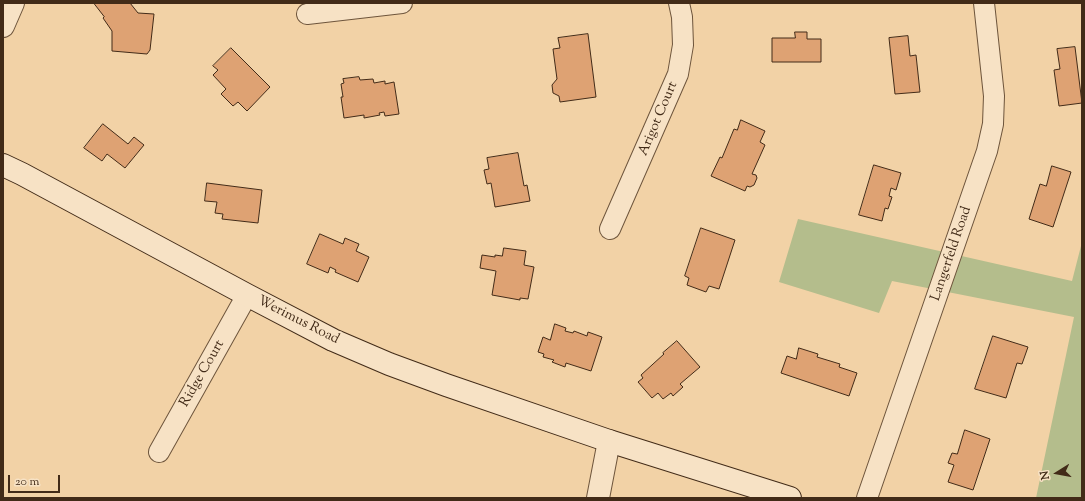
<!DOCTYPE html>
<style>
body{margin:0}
#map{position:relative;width:1085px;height:501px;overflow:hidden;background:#f2d2a6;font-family:"Sorts Mill Goudy",serif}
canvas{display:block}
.frame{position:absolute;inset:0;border:4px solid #422b18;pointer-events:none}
.north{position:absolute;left:1037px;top:453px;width:40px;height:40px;-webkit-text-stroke:3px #f7e2c5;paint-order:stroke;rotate:259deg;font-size:11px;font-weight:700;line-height:16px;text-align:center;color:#422b18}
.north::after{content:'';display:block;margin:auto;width:14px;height:18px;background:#422b18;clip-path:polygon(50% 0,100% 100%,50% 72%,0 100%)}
.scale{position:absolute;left:8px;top:475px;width:52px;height:18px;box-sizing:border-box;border:2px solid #422b18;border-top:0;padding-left:5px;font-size:12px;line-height:14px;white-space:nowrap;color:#422b18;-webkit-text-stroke:3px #f7e2c5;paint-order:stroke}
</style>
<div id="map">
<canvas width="1085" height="501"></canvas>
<div class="frame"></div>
<div class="north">N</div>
<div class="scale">20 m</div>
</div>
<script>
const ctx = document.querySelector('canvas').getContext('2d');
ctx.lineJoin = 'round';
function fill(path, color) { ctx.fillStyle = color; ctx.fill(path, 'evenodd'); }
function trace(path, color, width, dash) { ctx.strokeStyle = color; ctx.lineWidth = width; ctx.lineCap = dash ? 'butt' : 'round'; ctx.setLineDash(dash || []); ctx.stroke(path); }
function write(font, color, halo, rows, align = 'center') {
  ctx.font = font + ' "Sorts Mill Goudy",serif'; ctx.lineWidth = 4; ctx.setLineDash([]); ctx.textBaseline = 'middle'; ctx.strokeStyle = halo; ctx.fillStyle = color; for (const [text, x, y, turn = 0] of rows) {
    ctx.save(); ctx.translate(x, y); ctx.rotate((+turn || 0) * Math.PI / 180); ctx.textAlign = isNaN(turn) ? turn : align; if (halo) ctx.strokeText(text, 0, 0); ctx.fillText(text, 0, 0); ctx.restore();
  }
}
const green = new Path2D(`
 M798,219L1072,281L1082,242V498H1036L1074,317L892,281L879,313L779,282Z`);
const building = new Path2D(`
 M94,3H130L138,13L154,14L150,50L147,54L112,51V31L103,18L104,17Z
 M795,32H807V39H821V62H772V38H795Z
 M588,34L596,97L560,102L559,96L553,93L552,85L557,79L553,49L560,48L558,38Z
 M908,36L910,56L916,55L920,92L895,94L889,38Z
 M1075,47L1082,103L1059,106L1054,70L1060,69L1057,49Z
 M231,48L270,87L247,111L238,102L233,106L221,94L226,89L213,75L218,70L213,66Z
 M359,77L360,80L373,79L374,83L385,81V84L394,82L399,114L385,116L384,112L379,113L380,115L364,118V115L344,118L341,97H343L341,84L344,83L343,79Z
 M741,120L765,131L760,142L765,145L752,174L756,175L757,178L754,185L750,187L747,186L745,191L711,176L720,157L722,158L734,129L737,130Z
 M103,124L128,144L134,137L144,145L125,168L107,154L102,161L84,148Z
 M518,153L524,186L527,185L530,201L495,207L491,183L487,184L484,170L489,169L487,158Z
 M874,165L901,173L896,190L891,188L889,196L892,197L888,209L885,208L882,221L859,215Z
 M1052,166L1071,172L1053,227L1029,219L1040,184L1046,186Z
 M207,183L262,190L258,223L222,219L223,214L215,213L217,202L205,201Z
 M701,228L735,240L719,289L709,286L706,292L687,285L689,278L685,276Z
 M320,234L343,244L345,238L359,244L356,251L369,257L358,282L335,272L336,270L330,267L328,273L307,264Z
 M504,248L526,251L524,265L534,267L528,299L520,298V300L492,295L496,271L480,268L482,255L495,257V255L502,256Z
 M555,324L566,328L565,331L573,333L574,331L587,336L588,332L602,337L591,371L566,363L565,367L552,362L554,360L543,357L544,354L538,352L543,337L550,340Z
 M993,336L1028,347L1022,364L1017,363L1006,398L975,389Z
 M677,341L700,367L680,384L683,387L673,396L671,393L663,399L658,393L652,398L638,382L643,378L641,375L664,354L663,353Z
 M799,348L818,354L817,357L840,364L839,367L857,373L849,396L781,373L787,356L796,359Z
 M965,430L990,439L973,490L948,482L954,465L948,463L952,453L957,454Z`);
const minor = new Path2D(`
 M307,14L402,3
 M610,229L678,74L683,45L682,17L679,3
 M159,452L247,295
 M867,498L987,151L993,124L994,96L984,3`);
const tertiary = new Path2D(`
 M3,26L13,3
 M598,498L609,441`);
const secondary = new Path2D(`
 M3,165L22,174L247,295L333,340L389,364L446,385L609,441L790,498`);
const streetNames = [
 ["Arigot Court",659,119,-67],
 ["Langerfeld Road",952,254,-71],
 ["Werimus Road",298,321,27],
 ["Ridge Court",203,374,-60]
];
fill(green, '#b4bd8c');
fill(building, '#dea273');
trace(building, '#422b18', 1);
trace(minor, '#6e553c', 22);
trace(tertiary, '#6e553c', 24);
trace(secondary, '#422b18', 24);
trace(minor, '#f7e2c5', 20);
trace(tertiary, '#f7e2c5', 22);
trace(secondary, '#f7e2c5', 22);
write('14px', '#422b18', '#f7e2c5', streetNames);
</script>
